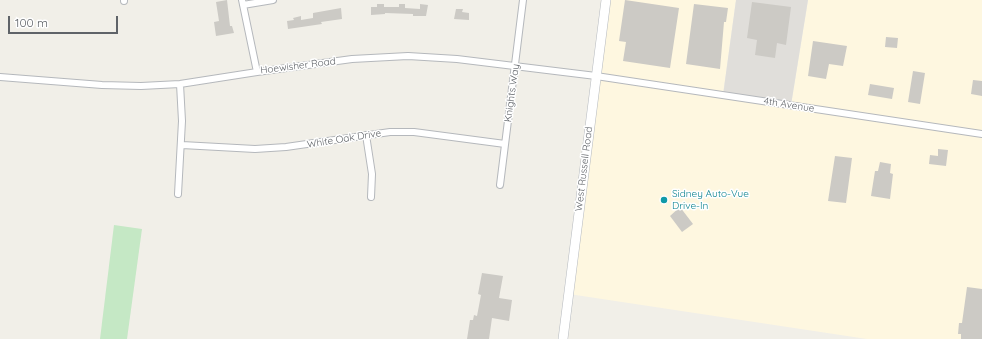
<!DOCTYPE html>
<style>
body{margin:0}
#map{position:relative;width:982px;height:339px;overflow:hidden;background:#f1efe8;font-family:Quicksand,sans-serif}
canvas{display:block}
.scale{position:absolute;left:8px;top:16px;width:110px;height:18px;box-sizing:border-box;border:2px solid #5f6368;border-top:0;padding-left:5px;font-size:12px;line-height:14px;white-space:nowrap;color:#5f6368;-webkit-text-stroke:3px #fff;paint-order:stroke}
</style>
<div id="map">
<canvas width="982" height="339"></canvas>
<div class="scale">100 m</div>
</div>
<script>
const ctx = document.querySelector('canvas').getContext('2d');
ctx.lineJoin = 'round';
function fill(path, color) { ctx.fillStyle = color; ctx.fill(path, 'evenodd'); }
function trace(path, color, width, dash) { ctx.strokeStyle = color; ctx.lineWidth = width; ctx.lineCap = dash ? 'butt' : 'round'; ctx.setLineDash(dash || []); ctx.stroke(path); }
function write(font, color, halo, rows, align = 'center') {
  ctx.font = font + ' Quicksand,sans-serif'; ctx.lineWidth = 3; ctx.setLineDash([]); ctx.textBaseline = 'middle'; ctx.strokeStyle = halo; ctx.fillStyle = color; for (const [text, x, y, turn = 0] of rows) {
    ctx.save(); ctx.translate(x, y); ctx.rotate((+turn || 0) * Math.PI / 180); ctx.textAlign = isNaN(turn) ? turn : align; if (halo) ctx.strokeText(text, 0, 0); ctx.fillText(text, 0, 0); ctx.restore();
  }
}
const commercial = new Path2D(`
 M606,0H736L723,95L791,105L808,0H982V339H867L569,294Z`);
const industrial = new Path2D(`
 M736,0H808L791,105L723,95Z`);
const green = new Path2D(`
 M114,225L142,229L127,339H100Z`);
const building = new Path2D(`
 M227,0L230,26H232L234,33L216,36L214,22L219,21L216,2Z
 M625,0L679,8L670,68L623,61L626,42L619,41Z
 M752,2L791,7L786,45L777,43L775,58L755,55L757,40L747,38Z
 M377,4H384V7H399V4H405V8L420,9V4L428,5L426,16H413V14L385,13V14L371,15V7H377Z
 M694,4L728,8L726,22H724L720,69L686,64Z
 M341,8L342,19L321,22L322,24L288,29L287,21L294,20L293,18L301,16V20L313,18V13Z
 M456,9H463L462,12L469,13V20L454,19Z
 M886,37L898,38L897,48L885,47Z
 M813,41L847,46L843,66L829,64L826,79L808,76Z
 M913,71L925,73L920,104L908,102Z
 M973,80L982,81V96L971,94Z
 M870,84L894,88L892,99L868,95Z
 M938,149L948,150L946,166L929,164L930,155L938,156Z
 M835,156L852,158L846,203L828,201Z
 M880,162L891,164L890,173L893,174L890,199L871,196L875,171H878Z
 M680,207L693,224L682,232L670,216Z
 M482,273L503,276L499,298L512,300L509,321L492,318L489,339H467L470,320H473L474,315L477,316L481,295L478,294Z
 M967,287L982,289V339H961V334H958L959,323H962Z`);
const street = new Path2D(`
 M242,0L257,72
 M124,1V0
 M243,5L273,0
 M0,77L102,85L141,86L180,84L257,72L352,59L408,56L457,59L596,76L982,134
 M366,135L372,174L371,197
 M182,145L255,149L286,147L390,132H414L505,144
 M500,185L523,0
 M178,194L182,121L180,84`);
const secondary = new Path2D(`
 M563,339L606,0`);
const markers = [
 [664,200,4,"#0f9aa8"]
];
const streetNames = [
 ["Hoewisher Road",298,66,-7],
 ["Knights Way",512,93,-82],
 ["4th Avenue",789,105,9],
 ["White Oak Drive",344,139,-9],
 ["West Russell Road",584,169,-83]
];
const cultureNames = [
 ["Sidney Auto-Vue",672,194],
 ["Drive-In",672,206]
];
fill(commercial, '#fef7e0');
fill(industrial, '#e0deda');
fill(green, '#c5e8c5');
fill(building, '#cccac5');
trace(street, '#b5b8bc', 8);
trace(secondary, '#b6babf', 10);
trace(street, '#fff', 6);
trace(secondary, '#fff', 9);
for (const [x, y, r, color] of markers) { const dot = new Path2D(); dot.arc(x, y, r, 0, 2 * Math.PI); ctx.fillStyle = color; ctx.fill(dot); trace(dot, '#fff', 1.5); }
write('10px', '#5f6368', '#fff', streetNames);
write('10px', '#0d838f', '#fff', cultureNames, 'left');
</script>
